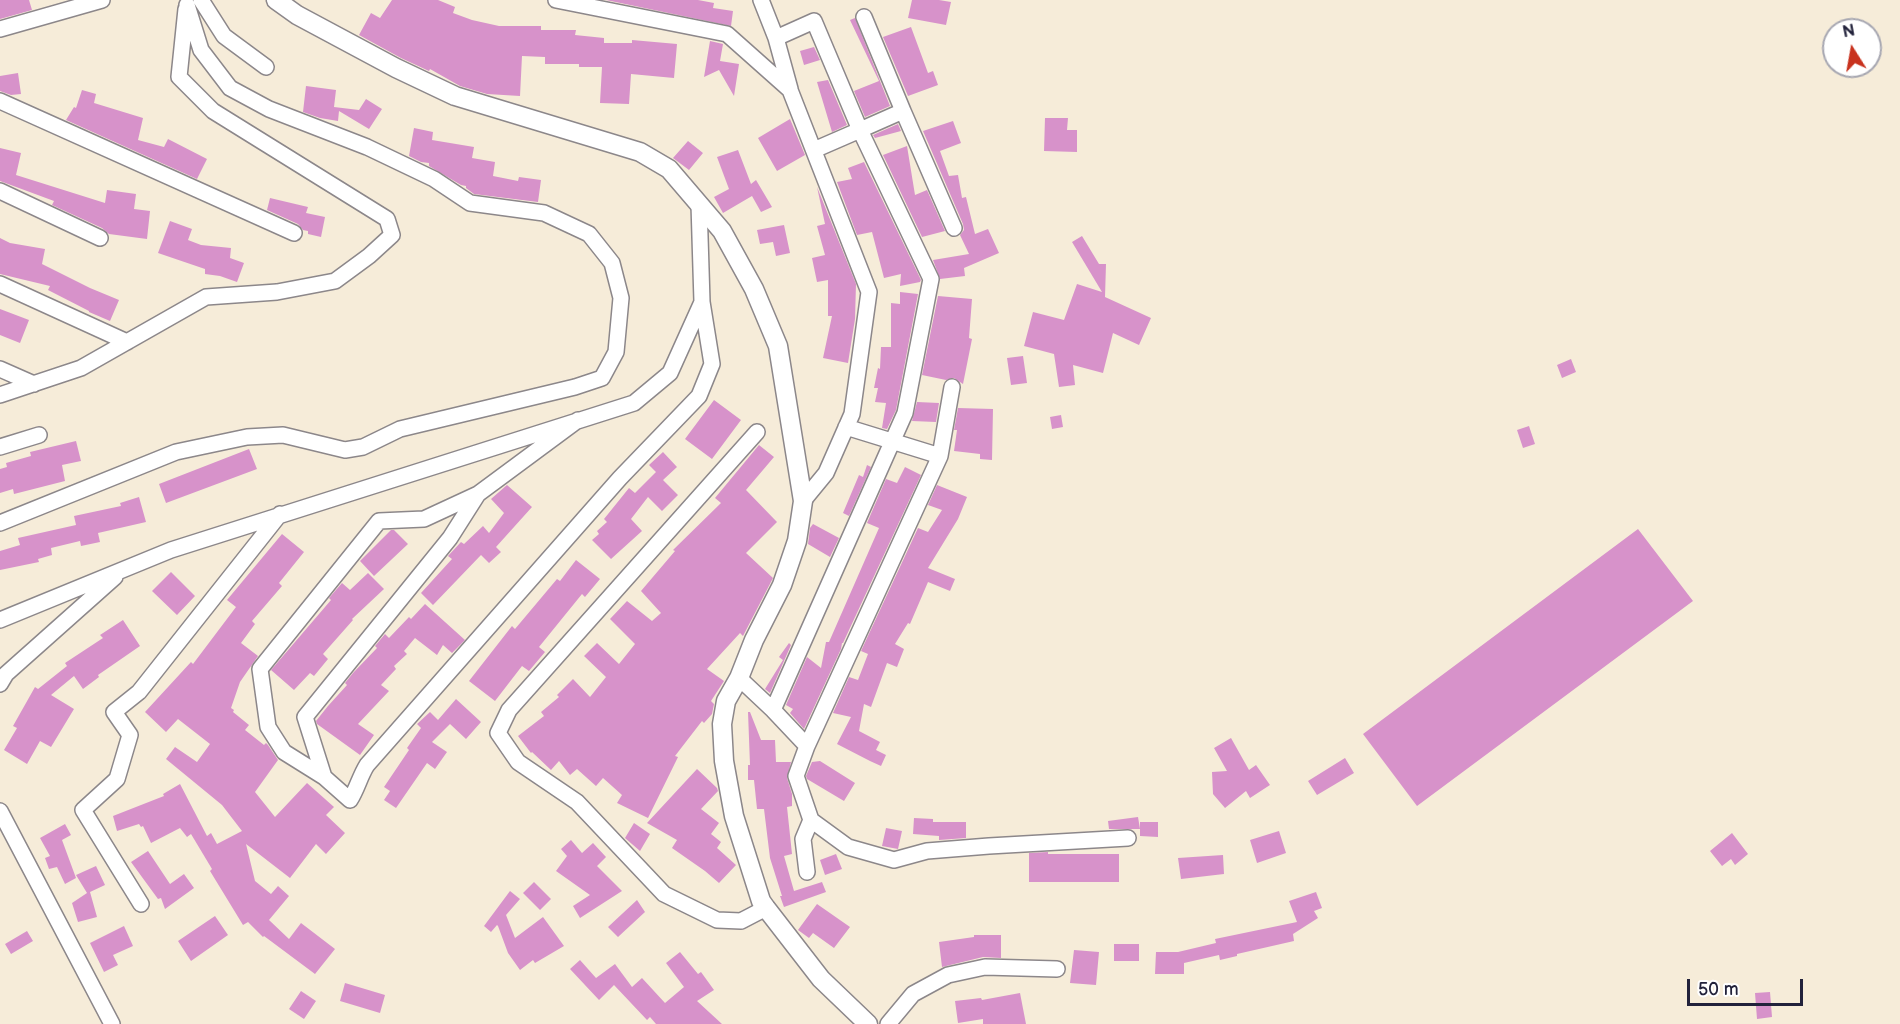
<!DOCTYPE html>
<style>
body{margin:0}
#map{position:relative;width:1900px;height:1024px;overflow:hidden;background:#f6ecd9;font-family:"Balsamiq Sans",sans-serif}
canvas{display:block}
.north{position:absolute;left:1822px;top:18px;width:60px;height:60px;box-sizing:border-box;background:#fff;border:2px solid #a7a7b1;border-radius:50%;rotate:349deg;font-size:16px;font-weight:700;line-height:24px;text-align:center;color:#22223b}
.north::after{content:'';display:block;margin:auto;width:21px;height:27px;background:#c8321e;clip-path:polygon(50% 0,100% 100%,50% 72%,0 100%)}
.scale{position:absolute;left:1687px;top:979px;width:116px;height:27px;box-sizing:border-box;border:3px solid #22223b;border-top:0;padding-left:8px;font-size:18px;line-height:21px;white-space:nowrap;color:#22223b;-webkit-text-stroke:4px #fff;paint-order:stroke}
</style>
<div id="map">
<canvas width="1900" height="1024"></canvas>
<div class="north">N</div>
<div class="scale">50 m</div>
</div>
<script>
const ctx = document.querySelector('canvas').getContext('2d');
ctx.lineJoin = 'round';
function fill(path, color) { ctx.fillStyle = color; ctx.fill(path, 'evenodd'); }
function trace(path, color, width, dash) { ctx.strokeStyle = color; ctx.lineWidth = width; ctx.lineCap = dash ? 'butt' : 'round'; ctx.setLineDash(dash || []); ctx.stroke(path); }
const building = new Path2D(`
 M0,0H29L32,10L0,19Z
 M392,0H438L455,7L453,13L472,20L499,26H541V30H576L575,35L604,38V43H632V40L677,44L674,78L631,74L629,104L600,103L602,67H579V64H545V57L522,56L520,96L487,94L460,86L430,69L429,71L401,58L359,35L371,13L380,18Z
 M606,0H698L714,3L713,8L733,11L731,26Z
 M912,0H939L951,2L946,25L908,18Z
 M855,18L890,106L865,117L854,91L879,81L850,20Z
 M911,27L928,73L933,71L938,85L908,96L883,37Z
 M710,41L723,44L720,61L739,64L734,96L719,70L704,77Z
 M814,47L820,60L804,65L800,51Z
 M18,73L21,94L11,95L0,91V76Z
 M828,80L847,125L832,132L817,82Z
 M306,86L336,90L334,107L359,110L366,99L382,109L369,129L339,111L338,121L320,118L303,112Z
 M82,90L96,94L94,103L143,118L138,140L164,147L168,139L207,159L197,179L66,120L74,107L76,108Z
 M1045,118H1068L1067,130H1077V152L1044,151Z
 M790,119L805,155L777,171L758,138Z
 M953,121L961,143L940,151L949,176L958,175L962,198L966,197L975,234L988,229L999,253L964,268L965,276L940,279L933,260L969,254L960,235L964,230L963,224L923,131Z
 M898,124L901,131L875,138L873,135Z
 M414,128L433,132L432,140L474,147L472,158L495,162L493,176L518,181L519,177L541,180L538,202L474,194L466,188V186L461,185L429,166V163L421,162L409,156Z
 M688,141L703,153L689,170L673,158Z
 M907,146L915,195L927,190L945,231L922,237L883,155Z
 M0,148L21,153L16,175L105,203L107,190L136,194L134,209L150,211L147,239L109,234L102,228L52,205L54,201L0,181Z
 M738,150L751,184L756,180L772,207L761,212L752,196L723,213L714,197L729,189L717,157Z
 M864,162L921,280L920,282L900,286L901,274L884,278L872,232L857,235L837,182L852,179L848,168Z
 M817,187L856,284L855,319L848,363L823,358L832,316H828V280L817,282L812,258L825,255L817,226L825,224Z
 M270,198L308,207L306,213L325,217L321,237L308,234V231L303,230L298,224L267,210Z
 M170,221L192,229L188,240L201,245L231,248L230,258L244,263L237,282L220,276L205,274V269L158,253Z
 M784,225L790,253L776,256L773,242L760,244L757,230Z
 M1082,236L1099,264H1106L1105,297L1151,318L1139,345L1113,333L1103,373L1073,365L1075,385L1059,387L1054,354L1024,346L1033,312L1064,320L1077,284L1102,292L1072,242Z
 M0,238L10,243L45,249L42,264L90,288L119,300L110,321L89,312V311L48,290L50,286L0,274Z
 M900,292L918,294L896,410L887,429L882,428L886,403L875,402L878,388H874L878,368L880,369L881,347H891V303L900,304Z
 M938,296L972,299L969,338L972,339L963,384L954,378L946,380L922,375Z
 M0,309L29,320L20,343L0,335Z
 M1023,356L1027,383L1011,385L1007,358Z
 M1571,359L1576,372L1562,378L1557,365Z
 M714,400L741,420L712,459L685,439Z
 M917,402L939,403L936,422L912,421Z
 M958,408L993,409L992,460L980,459V454L954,451L957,430H954Z
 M1061,415L1063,427L1052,429L1050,417Z
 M1529,426L1535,444L1523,448L1517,430Z
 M76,441L81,461L62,465L65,481L14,494L13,489L0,493V469L7,467L6,463L31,456L30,452Z
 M759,445L774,457L746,490L777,522L746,553L773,578L743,636L740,633L707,669L724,681L711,701L714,704L712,714L704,723L702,721L675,756L678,757L648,818L617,803L622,795L603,778L596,786L577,769L570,775L559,761L551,770L532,752L531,753L518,736L544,716L541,712L559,697L557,695L573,679L590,697L606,677L584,656L597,643L619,664L635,644L610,619L627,601L652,621L661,613L641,591L675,551L673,550L721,503L715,498Z
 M249,449L257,469L166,503L159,484Z
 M663,452L677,467L663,480L678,495L662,511L648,497L631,519L642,531L611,559L592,540L599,534L597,531L607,522L604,519L629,488L635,493L656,472L649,465Z
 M867,465L871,467L849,516L843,513L859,475L863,477Z
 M905,467L921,475L843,643H842L841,649L804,729L790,713L793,709L786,705L807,657L821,668L826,642H829L879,528L867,523L886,479L897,483Z
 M507,485L532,507L496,547L501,552L489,563L481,555L433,605L421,593L452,559L448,556L461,542L464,544L483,526L489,533L504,513L491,499Z
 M937,485L967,497L958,519L928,568L955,579L950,591L928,582L910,624L908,623L895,644L904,649L897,667L887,663L871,707L864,704L859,731L880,742L876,750L886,755L881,766L870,761L837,744L851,717L833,713L849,677L858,680L868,654L861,651L918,528L928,532L942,510L928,505Z
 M139,497L146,522L98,533L100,542L81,546L80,541L51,548L52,555L38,559L39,562L0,570V551L20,545L18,538L76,525L74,516L121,506L120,503Z
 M813,524L839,538L830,557L808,544L810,528Z
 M1638,529L1693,601L1417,806L1363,734Z
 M391,530H394L408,544L374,576L360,561Z
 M282,534L304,552L279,583L282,586L252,621L255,624L241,643L258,656L240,682L231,708L234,710L233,712L249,725L245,730L264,745L266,743L268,745L278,760L255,792L275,817L307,783L334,807L326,815L345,833L326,854L316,844L290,878L246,844L255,881L271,894L278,886L289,896L269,920L289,939L301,923L335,949L315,974L264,936L263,937L248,922L243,925L210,871L212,869L191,834L187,837L180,828L151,843L143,826L141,827L139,824L117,831L113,816L164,796L163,794L180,784L207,836L211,833L217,844L242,831L222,805L166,759L175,747L197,762L210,744L178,719L166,732L145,712L191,662L193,664L236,607L227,600Z
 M576,560L600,579L585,597L582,594L539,647L545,652L529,671L522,666L495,701L469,681L512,626L515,629L557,579L560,581Z
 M171,572L195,596L177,615L152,591Z
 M368,573L384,589L352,619L353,620L323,654L328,659L314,676L310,673L294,690L271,670L331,600L329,598L342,583L350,590Z
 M425,604L465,640L452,653L443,645L437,655L415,638L404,651L407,654L394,666L396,669L381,685L389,691L358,724L374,735L360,755L317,724L316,721L328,706L347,685L345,683L353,673L377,648L375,646L385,634L389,638L409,617L411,619Z
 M123,620L140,646L98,675L99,677L83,689L74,676L51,695L74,709L51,747L40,741L27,764L4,750L17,728L13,726L35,687L38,689L67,666L65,663L103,638L100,635Z
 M789,643L791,645L770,693L765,689L783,660L779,657Z
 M456,699L481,722L466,739L450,724L432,742L447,752L435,769L427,763L396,808L384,800L390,791L384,787L409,750L407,748L421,728L417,724L430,712L438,720Z
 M748,712H750L761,740H775L776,762H791L787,778L792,794V806L787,807L792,854L784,856L794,891L822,882L826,892L784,907L780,896H782L770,858L764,809H757L754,780H748V765H750Z
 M1231,738L1249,770L1256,765L1270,785L1250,798L1246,791L1225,808L1213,794L1212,772L1227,771L1214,748Z
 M1345,758L1354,773L1317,795L1308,781Z
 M820,761L855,783L844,801L807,779L806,776L812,762Z
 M697,769L717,788L718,791L701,809L719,823L711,834L721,842L717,848L736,865L719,883L705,871L672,848L677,840L647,823Z
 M1138,817L1140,829H1109L1108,821Z
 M914,818L933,819V822H966V838L939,840V836L913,834Z
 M1140,822H1158V837L1140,836Z
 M634,823L650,834L640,851L625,838Z
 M65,824L71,835L62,840L76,878L65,884L57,867L49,869L45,858L50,856L40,838Z
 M886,828L902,831L898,849L882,846Z
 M1279,831L1286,853L1257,863L1250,840Z
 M1732,833L1748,854L1735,865L1731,859L1722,866L1710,851Z
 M571,840L582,853L593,843L606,857L597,866L622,891L580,918L573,906L590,895L556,871L567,856L561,849Z
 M148,851L170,884L184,874L194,888L165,909L161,898L158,899L131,862Z
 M1048,852V854H1119V882H1029V853Z
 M836,854L842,869L825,875L820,860Z
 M1223,855L1224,874L1181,879L1178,858Z
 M96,866L105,885L90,892L97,917L78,922L72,903L87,893L76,875Z
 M534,882L551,899L540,910L523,893Z
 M510,891L520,899L506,915L515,938L543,917L564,946L535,963L533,960L520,970L508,953L498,926L497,925L491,932L484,926Z
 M1316,892L1322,908L1314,911L1318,918L1293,934L1294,941L1237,954V956L1220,960L1219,955L1184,963V974H1155L1156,952H1178L1216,943L1215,939L1297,922L1289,901Z
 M637,900L645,912L618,937L608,927Z
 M817,904L850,927L834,948L813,933L809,938L798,930Z
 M215,916L228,935L191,961L178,941Z
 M124,926L133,946L113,955L118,965L104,972L90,943Z
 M27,931L33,941L11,954L5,944Z
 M974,935H1001V958L983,957L942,967L939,942L974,937Z
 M1114,944H1139V961H1114Z
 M1074,950L1099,952L1096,985L1070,983Z
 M680,952L698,974L701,972L714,990L697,1001L722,1024H656L650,1017L647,1020L614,985L599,1000L570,969L580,960L596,978L615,964L632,987L642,978L665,1003L684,987L666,963Z
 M345,983L385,995L380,1013L340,1001Z
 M301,991L316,1001L304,1019L289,1009Z
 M1770,992L1772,1017L1757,1019L1755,993Z
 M1020,993L1026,1024H983V1019L958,1023L955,1001L981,998L982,1000Z`);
const minor = new Path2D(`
 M201,0L224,36L266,67
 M556,0L727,34L790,90L869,292L852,414L826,473L803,501
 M761,0L776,38
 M864,17L903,111
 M0,29L102,0
 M790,89L776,38L814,21L860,130L903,111L954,228
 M0,101L294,233
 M0,191L100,238
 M0,284L127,342
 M0,369L34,384
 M0,395L81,368L206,297L277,292L335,281L369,256L392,235L387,219L213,111L179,77L186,9
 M578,420L478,494L424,519L379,521L260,669L268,727L284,752L324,777L350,800C357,789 360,776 367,765L620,478L699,396L712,364L702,302
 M757,432L509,710L498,733L518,762L577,802L664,894L717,920L741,921L766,908
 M0,447L39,435
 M940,456L952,387
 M0,523L176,452L247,437L283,435L345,450L363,447L400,429L575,387L602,378L616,352L621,298L612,263L589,234L544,213L470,203L434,179L367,147L269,109L230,88L201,50L187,5
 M0,620L171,550L634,403L670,373L702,302L699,204
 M739,678L773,710L807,746L940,456L846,427
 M0,684L6,674L115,577
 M773,710L905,413L931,279L860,130L814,150
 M807,746L796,776L811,820L848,847L894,860L927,851L989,846L1128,838
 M324,777L305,717L450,538L478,494
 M0,811L112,1024
 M807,872L803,839L811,820
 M141,904L83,810L117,779L130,735L114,712L139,692L280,514
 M888,1024L913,994L948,975L985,967L1057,969`);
const tertiary = new Path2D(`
 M276,0L297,15L396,68L455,96L640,152L669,169L722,231L754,289L778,346L803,501L797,541L782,585L754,640L739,678L726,701L722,724L724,761L734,816L761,901L766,908L821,979L868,1024`);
fill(building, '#d792ca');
trace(minor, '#8c878a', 18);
trace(tertiary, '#8c878a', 21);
trace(minor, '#fff', 15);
trace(tertiary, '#fff', 18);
</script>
